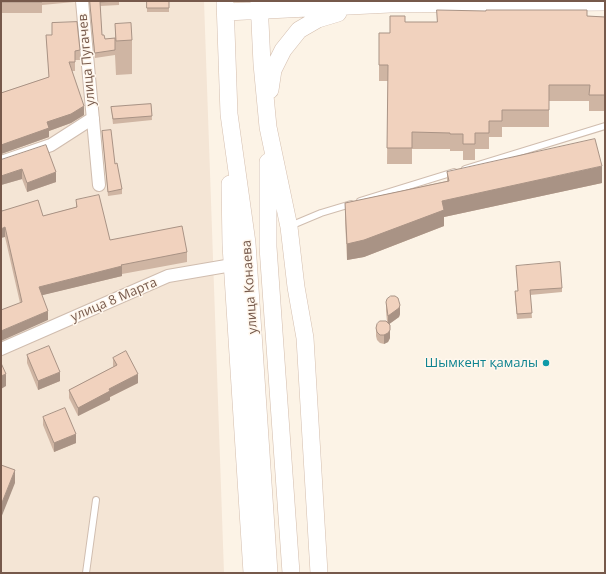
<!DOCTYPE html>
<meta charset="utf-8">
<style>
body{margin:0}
#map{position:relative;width:606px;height:574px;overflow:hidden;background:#fcf3e6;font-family:"Open Sans",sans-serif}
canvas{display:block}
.frame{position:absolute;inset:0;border:2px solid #76594b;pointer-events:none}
</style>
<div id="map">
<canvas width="606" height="574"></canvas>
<div class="frame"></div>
</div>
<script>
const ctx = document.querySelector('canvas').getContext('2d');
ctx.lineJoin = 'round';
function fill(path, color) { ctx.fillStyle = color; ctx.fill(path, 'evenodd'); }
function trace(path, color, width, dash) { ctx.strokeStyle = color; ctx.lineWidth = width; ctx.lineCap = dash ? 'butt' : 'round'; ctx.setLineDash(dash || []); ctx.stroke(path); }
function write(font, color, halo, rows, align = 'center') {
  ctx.font = font + ' "Open Sans",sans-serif'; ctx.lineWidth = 3; ctx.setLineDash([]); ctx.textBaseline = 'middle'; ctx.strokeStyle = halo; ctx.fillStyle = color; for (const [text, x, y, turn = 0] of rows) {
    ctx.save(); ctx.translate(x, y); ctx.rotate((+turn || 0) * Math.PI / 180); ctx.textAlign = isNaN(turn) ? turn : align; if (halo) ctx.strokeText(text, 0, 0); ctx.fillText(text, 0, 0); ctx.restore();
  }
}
const residential = new Path2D(`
 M1,1H204L224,573H1Z`);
const service = new Path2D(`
 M465,169L605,126
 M360,201L454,172
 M290,226L321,213L351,204
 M86,573L96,500`);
const minor = new Path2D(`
 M82,1L99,185
 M1,162L51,145L93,118
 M1,349L168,276L232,265`);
const secondary = new Path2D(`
 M225,1L229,114L247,243L269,573
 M259,1L262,64L268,127L289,227L296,287L305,338L319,573
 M226,12L390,4L605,2
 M270,90L273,70L283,50L299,30L318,19L338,13
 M268,162V247L291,573
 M230,184L231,245L252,573`);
const wall = new Path2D(`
 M1,1H74V2L42,5V13H1Z
 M90,1H119V5L100,6L102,35L105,39L115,38V24L132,40V74L116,75L115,55L95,58Z
 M147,1H169V12H147Z
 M587,16L605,17V111H589V101H549V127H502V137H489V149H475V160H463V151H450V149H412V164H387L388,81H379V33H390L405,22H437Z
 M52,23L80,50V60H75V71H72L84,115L71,123L49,131V137L1,154V93L49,77L46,35H52Z
 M151,104L152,120L113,124L111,107Z
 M102,131L115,164L122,189V194L108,196Z
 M1,160L56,182L27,192L22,179L1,185Z
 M447,172L602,183L444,217V226L364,257L347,260L345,220V203L447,181Z
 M76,200L110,240L187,252V262L122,274V276L42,295L48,320L20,303L5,237L2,211L43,216L76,207Z
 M516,266L562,288V292L530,295L532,318L517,319L515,295V291H518Z
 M386,302L400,314L399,317L389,324L390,338L388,342L384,344L380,343L377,340L376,336V328L387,322L386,311Z
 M27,355L60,381L38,390L27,363Z
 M113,358L138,383L110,397V400L78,416L69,398V390L113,367Z
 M43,417L76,443L54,452L43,425Z`);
const shadedWall = new Path2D(`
 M84,106V115L71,123L49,131V137L1,154V145L47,122Z
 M602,166V183L444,217V226L364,257L347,260V244L442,201Z
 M22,169V179L1,185V176Z
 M56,172V182L27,192V183Z
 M5,227V237L1,238V229Z
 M122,266V276L39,296V287Z
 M400,305V314L399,317L388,325V316Z
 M48,311V320L1,341V331Z
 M390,330V338L388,342L384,344V335Z
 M60,372V381L38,390V381Z
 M6,374V386L1,389V376Z
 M138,374V383L110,397V400L78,416V408L109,389Z
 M76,434V443L54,452V443Z
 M15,470V483L1,518V505Z`);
const building = new Path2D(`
 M1,1H42V2H1Z
 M90,1H116L100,2L102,35H104L105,39L115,38V50L95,53Z
 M147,1H169V8H147Z
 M437,10L486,11V10H587V16L605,17V95H589L590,85H549V110H502V121H489V133H475V144H463V134H450V133L412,132V148H387L388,65H379V33H390V16H405V22H437Z
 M77,22L80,50L75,51V62H69L84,106L71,114L47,122L49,128L1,145V93L49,77L46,35H52V23Z
 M131,23L132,40L116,41L115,24Z
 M151,104L152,116L113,119L111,107Z
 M111,130L115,164L117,163L122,189L108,192L102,131Z
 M595,139L602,166L442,201L444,210L364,240L347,244L345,203L449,181L447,172Z
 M46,145L56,172L27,183L22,169L1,176V160Z
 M99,195L110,240L182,226L187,252L121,265L122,266L39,287L48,311L1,331V310L22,302L5,227L1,229V208L2,211L38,200L43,216L77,207L76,200Z
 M560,262L562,288L530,290L532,313L517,314L515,291H518L516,266Z
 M391,296H395L398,298L400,305L399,308L388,316L386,302L387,299Z
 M380,321H386L390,325V330L388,333L384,335H380L377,332L376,328L377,324Z
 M49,346L60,372L38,381L27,355Z
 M126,351L138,374L109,389L110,391L78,408L69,390L117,365L113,358Z
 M1,363L6,374L1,376Z
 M65,408L76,434L54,443L43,417Z
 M1,465L15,470L1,505Z`);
const markers = [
 [546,363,4,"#0f9aa8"]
];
const streetNames = [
 ["улица Пугачев",87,60,-95],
 ["улица Конаева",250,287,-94],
 ["улица 8 Марта",114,300,-23]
];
const cultureNames = [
 ["Шымкент қамалы",538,363]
];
fill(residential, '#f4e5d5');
trace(service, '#d0bdaf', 8);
trace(minor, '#d0bdaf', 14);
trace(secondary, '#d3bdad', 18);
trace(service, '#fff', 6);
trace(minor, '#fff', 12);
trace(secondary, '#fff', 17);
fill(wall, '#cfb5a3');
fill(shadedWall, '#a99385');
fill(building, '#f1d2be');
trace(building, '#a99385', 1);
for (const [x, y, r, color] of markers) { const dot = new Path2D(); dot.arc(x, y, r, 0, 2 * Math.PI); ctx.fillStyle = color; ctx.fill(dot); trace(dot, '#fff7ed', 1.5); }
write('13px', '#76594b', '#fff7ed', streetNames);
write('13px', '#0d838f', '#fff7ed', cultureNames, 'right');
</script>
